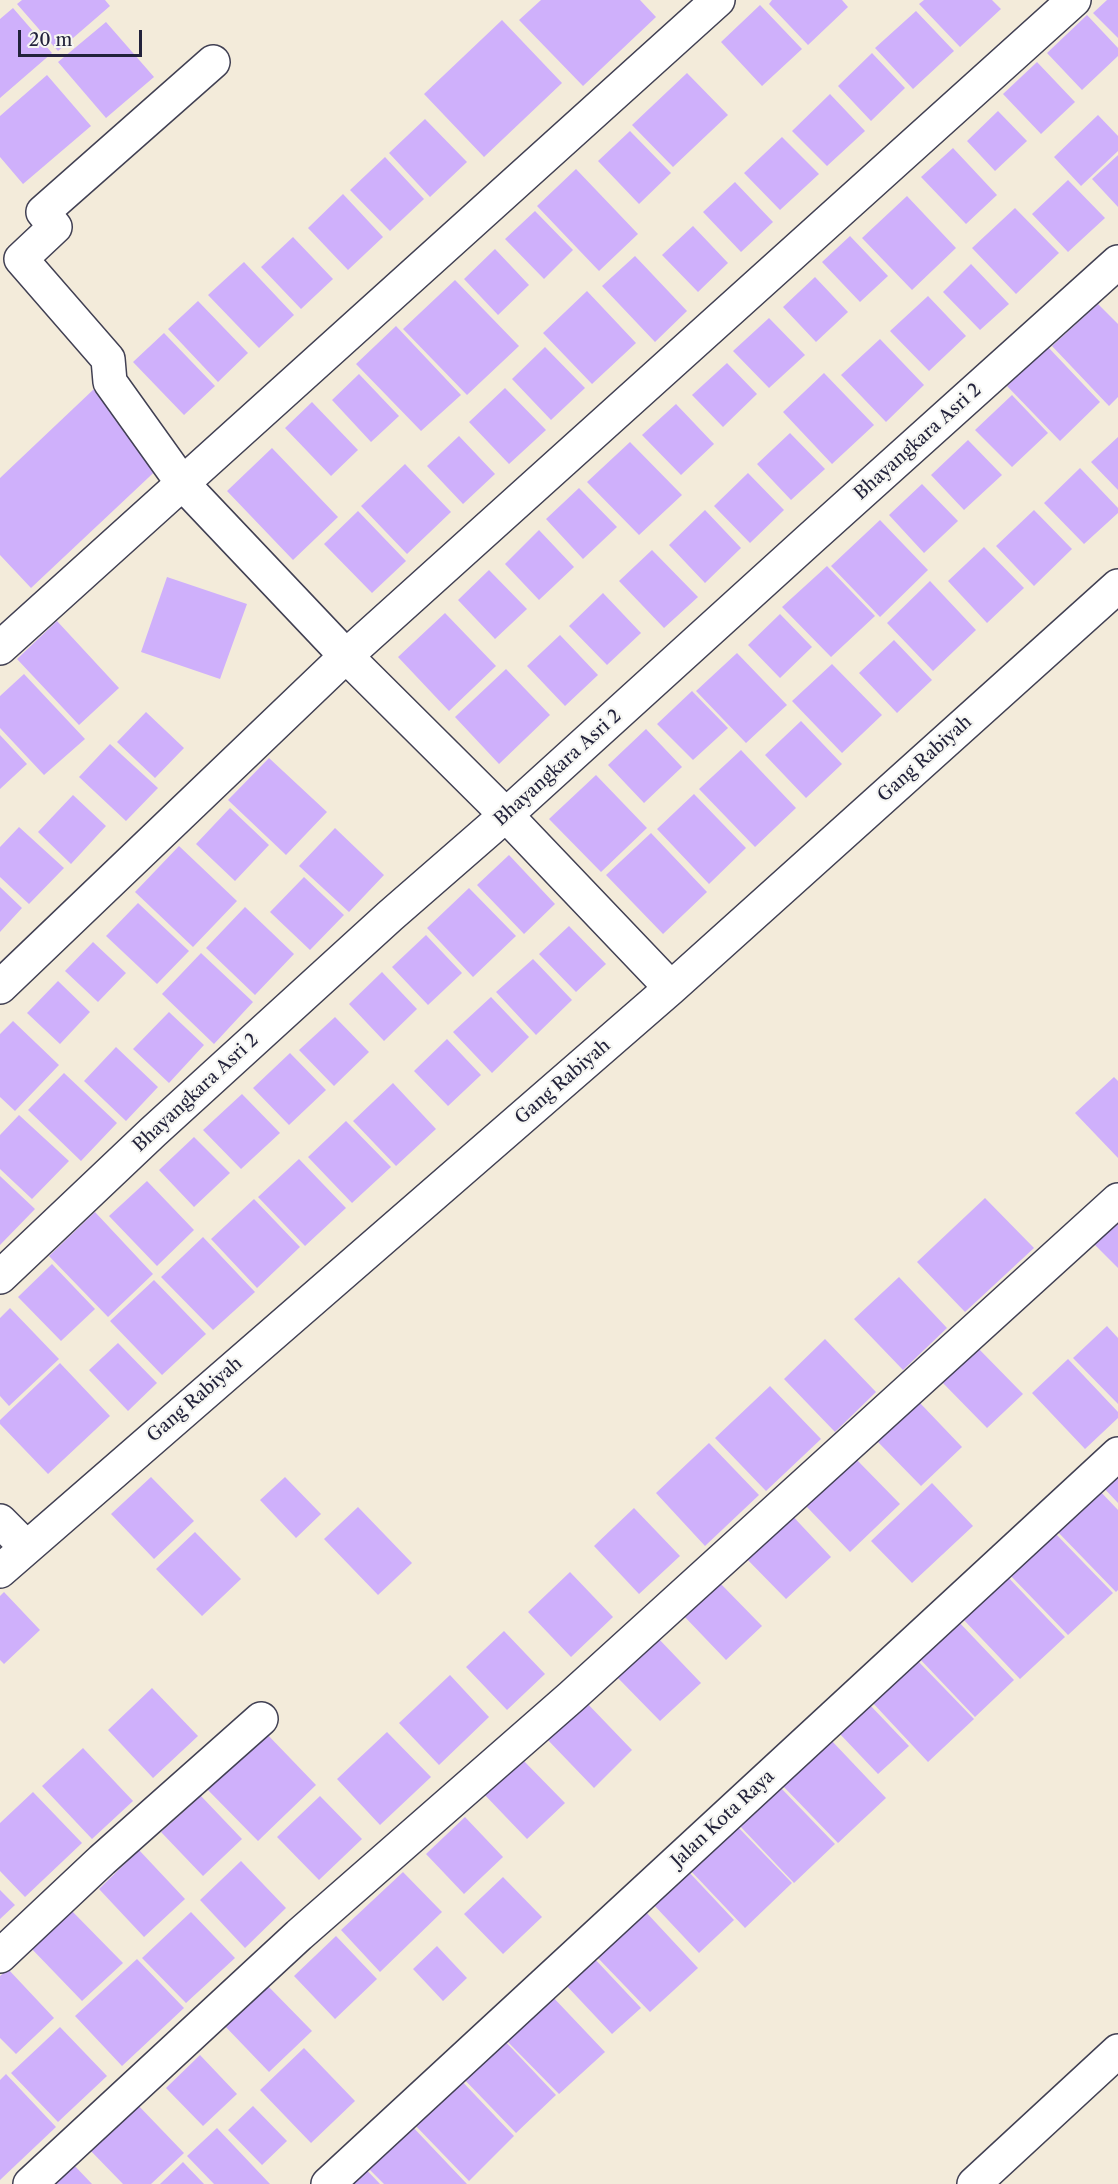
<!DOCTYPE html>
<style>
body{margin:0}
#map{position:relative;width:1118px;height:2184px;overflow:hidden;background:#f3ebda;font-family:"Libre Caslon Text",serif}
canvas{display:block}
.scale{position:absolute;left:18px;top:30px;width:124px;height:27px;box-sizing:border-box;border:3px solid #22223b;border-top:0;padding-left:8px;font-size:18px;line-height:21px;white-space:nowrap;color:#22223b;-webkit-text-stroke:4px #f6f6f2;paint-order:stroke}
</style>
<div id="map">
<canvas width="1118" height="2184"></canvas>
<div class="scale">20 m</div>
</div>
<script>
const ctx = document.querySelector('canvas').getContext('2d');
ctx.lineJoin = 'round';
function fill(path, color) { ctx.fillStyle = color; ctx.fill(path, 'evenodd'); }
function trace(path, color, width, dash) { ctx.strokeStyle = color; ctx.lineWidth = width; ctx.lineCap = dash ? 'butt' : 'round'; ctx.setLineDash(dash || []); ctx.stroke(path); }
function write(font, color, halo, rows, align = 'center') {
  ctx.font = font + ' "Libre Caslon Text",serif'; ctx.lineWidth = 4.5; ctx.setLineDash([]); ctx.textBaseline = 'middle'; ctx.strokeStyle = halo; ctx.fillStyle = color; for (const [text, x, y, turn = 0] of rows) {
    ctx.save(); ctx.translate(x, y); ctx.rotate((+turn || 0) * Math.PI / 180); ctx.textAlign = isNaN(turn) ? turn : align; if (halo) ctx.strokeText(text, 0, 0); ctx.fillText(text, 0, 0); ctx.restore();
  }
}
const building = new Path2D(`
 M22,0H105L110,6L58,51L17,4Z
 M541,0H640L656,17L583,86L519,20Z
 M772,0H842L848,7L808,45L769,4Z
 M924,0H992L1001,9L960,47L919,4Z
 M1107,0H1118V38L1093,13Z
 M760,5L802,49L762,86L721,42Z
 M13,8L52,53L0,98V19Z
 M916,11L954,51L913,89L875,48Z
 M1087,15L1118,48V56L1082,90L1047,53Z
 M502,20L562,83L484,157L424,94Z
 M106,22L154,77L106,118L58,62Z
 M872,53L905,88L871,121L838,86Z
 M1037,62L1075,102L1041,134L1003,94Z
 M687,73L728,115L673,167L632,125Z
 M47,75L91,126L23,184L0,157V116Z
 M830,94L865,131L827,166L792,131Z
 M998,111L1027,141L995,171L967,141Z
 M1098,115L1118,136V151L1081,186L1054,157Z
 M425,119L467,162L430,197L389,153Z
 M630,131L671,173L639,204L598,161Z
 M782,137L819,174L780,210L744,173Z
 M953,148L997,195L966,224L921,177Z
 M1118,155V207L1092,179Z
 M385,157L424,199L390,231L350,190Z
 M576,169L638,234L599,271L537,206Z
 M1068,180L1105,218L1068,252L1032,214Z
 M735,182L773,222L741,252L703,212Z
 M343,194L383,237L348,270L308,228Z
 M907,196L956,248L912,290L862,238Z
 M1015,208L1059,253L1016,294L972,248Z
 M535,211L573,250L544,279L505,239Z
 M693,226L728,263L698,292L662,255Z
 M850,236L888,276L860,302L822,262Z
 M293,237L333,279L301,309L261,267Z
 M495,249L529,285L498,315L464,279Z
 M635,256L687,311L655,342L602,286Z
 M244,262L294,315L259,348L208,295Z
 M971,264L1009,304L980,330L943,292Z
 M815,277L848,312L816,342L783,307Z
 M455,280L519,346L467,395L403,329Z
 M587,291L636,343L592,384L543,333Z
 M928,296L966,336L929,371L890,331Z
 M198,301L248,353L218,382L168,329Z
 M1098,304L1118,324V397L1109,406L1052,346Z
 M769,318L805,355L769,388L733,351Z
 M396,326L461,395L421,431L356,364Z
 M164,333L215,386L184,415L133,362Z
 M880,339L924,385L886,422L841,375Z
 M545,347L585,388L551,420L512,379Z
 M1048,347L1100,402L1060,441L1007,386Z
 M727,363L757,394L723,427L692,395Z
 M824,373L874,425L832,464L783,412Z
 M359,374L399,416L371,442L332,400Z
 M505,388L546,430L509,464L469,422Z
 M94,389L165,462L31,588L0,555V478Z
 M1012,395L1048,433L1012,467L975,430Z
 M312,402L358,450L331,476L285,428Z
 M676,404L714,444L681,475L642,435Z
 M790,433L825,469L791,500L757,464Z
 M459,436L495,474L463,504L427,466Z
 M1118,437V490L1091,462Z
 M968,440L1002,475L964,510L931,475Z
 M630,442L682,495L639,535L587,482Z
 M272,448L338,517L293,560L227,491Z
 M405,464L451,512L407,554L361,506Z
 M1080,468L1118,508V513L1084,544L1044,503Z
 M748,473L784,510L750,543L714,506Z
 M922,484L958,521L924,553L889,515Z
 M579,488L617,527L583,559L546,519Z
 M705,510L741,548L705,583L669,545Z
 M1034,510L1072,549L1034,586L996,546Z
 M358,511L406,561L372,593L324,544Z
 M880,520L928,570L880,617L831,566Z
 M539,530L574,567L539,600L505,564Z
 M984,547L1024,588L987,623L948,581Z
 M652,550L698,597L664,628L619,581Z
 M827,566L875,616L831,657L782,607Z
 M489,570L527,609L495,639L458,600Z
 M167,577L247,604L220,679L141,652Z
 M930,581L976,630L933,671L887,623Z
 M603,593L641,633L607,665L569,626Z
 M445,613L496,666L449,711L398,657Z
 M780,614L812,647L780,678L748,645Z
 M57,621L119,688L79,725L17,659Z
 M560,635L598,675L565,706L527,666Z
 M894,640L932,680L897,713L859,673Z
 M737,653L787,705L746,743L696,691Z
 M832,664L882,715L842,753L792,701Z
 M506,669L550,715L499,764L455,717Z
 M24,674L85,739L44,775L0,728V696Z
 M692,691L728,728L693,760L657,724Z
 M146,712L184,748L155,778L117,742Z
 M801,721L842,764L806,798L765,755Z
 M646,729L682,767L644,803L608,765Z
 M0,735L27,764L0,789Z
 M110,744L158,788L126,821L79,777Z
 M741,750L796,808L755,847L699,789Z
 M269,758L327,812L286,855L228,800Z
 M596,775L647,828L601,872L549,819Z
 M694,794L746,848L709,884L657,829Z
 M73,795L106,826L71,864L38,832Z
 M230,808L269,845L235,881L196,844Z
 M19,827L64,868L29,904L0,877V847Z
 M335,828L384,875L349,912L299,866Z
 M651,833L707,892L663,934L606,875Z
 M179,846L237,901L193,947L135,892Z
 M509,855L555,904L524,934L477,885Z
 M304,877L344,915L310,950L270,912Z
 M0,887L22,908L0,932Z
 M469,888L516,936L473,977L427,928Z
 M138,903L189,951L157,984L106,936Z
 M245,907L294,954L255,995L206,948Z
 M569,926L606,964L576,992L539,954Z
 M426,935L462,973L428,1005L392,967Z
 M93,942L126,973L98,1002L65,971Z
 M201,953L253,1002L214,1044L162,994Z
 M533,959L572,1000L536,1035L496,992Z
 M382,972L417,1009L384,1041L349,1004Z
 M58,981L90,1012L60,1044L27,1013Z
 M491,997L529,1037L492,1073L453,1032Z
 M169,1012L204,1045L169,1083L133,1049Z
 M335,1017L369,1052L334,1086L299,1050Z
 M13,1021L59,1065L15,1111L0,1097V1034Z
 M447,1039L481,1075L448,1106L414,1071Z
 M116,1047L158,1087L126,1121L84,1081Z
 M290,1053L326,1090L289,1125L253,1088Z
 M64,1073L117,1123L81,1161L28,1110Z
 M1114,1077L1118,1081V1158L1075,1113Z
 M393,1083L436,1129L396,1166L353,1121Z
 M242,1094L280,1133L241,1169L203,1130Z
 M19,1115L69,1161L32,1199L0,1169V1135Z
 M346,1121L391,1167L352,1203L308,1157Z
 M194,1137L230,1173L194,1207L159,1170Z
 M299,1159L346,1208L305,1246L258,1197Z
 M0,1176L35,1209L0,1245Z
 M147,1181L194,1230L157,1266L109,1216Z
 M985,1198L1034,1248L965,1312L917,1262Z
 M254,1199L300,1247L257,1288L211,1239Z
 M1118,1211V1268L1089,1239Z
 M95,1212L153,1274L108,1317L49,1256Z
 M203,1237L255,1292L213,1330L161,1277Z
 M52,1264L95,1309L61,1341L18,1297Z
 M899,1277L947,1328L903,1370L854,1319Z
 M154,1280L206,1334L162,1375L110,1321Z
 M10,1308L59,1359L9,1406L0,1396V1318Z
 M1107,1326L1118,1338V1404L1073,1358Z
 M825,1339L876,1392L835,1432L784,1379Z
 M118,1343L157,1383L128,1411L89,1370Z
 M976,1346L1023,1394L987,1428L940,1380Z
 M1068,1359L1118,1412V1418L1085,1449L1032,1393Z
 M60,1363L110,1416L48,1474L0,1424V1420Z
 M770,1386L821,1439L766,1491L715,1438Z
 M920,1403L962,1447L921,1486L878,1442Z
 M709,1443L759,1495L705,1546L656,1493Z
 M856,1459L900,1504L850,1552L806,1506Z
 M1118,1471V1503L1102,1486Z
 M151,1477L194,1521L154,1559L111,1514Z
 M285,1477L321,1514L296,1538L260,1500Z
 M932,1483L973,1526L912,1583L871,1541Z
 M1098,1489L1118,1510V1590L1116,1592L1055,1529Z
 M358,1507L412,1563L378,1595L324,1539Z
 M634,1508L680,1556L639,1594L594,1546Z
 M787,1510L831,1557L786,1599L741,1553Z
 M1053,1531L1113,1593L1068,1635L1008,1573Z
 M195,1532L241,1579L202,1616L156,1569Z
 M570,1572L613,1617L571,1657L528,1612Z
 M1006,1575L1065,1637L1020,1679L962,1618Z
 M718,1581L762,1626L726,1660L682,1614Z
 M4,1592L40,1630L4,1664L0,1660V1596Z
 M957,1620L1014,1680L975,1717L918,1657Z
 M504,1631L545,1674L507,1710L466,1667Z
 M657,1637L701,1683L660,1721L616,1676Z
 M916,1659L974,1719L928,1762L871,1701Z
 M450,1675L489,1717L439,1765L399,1723Z
 M152,1688L198,1736L153,1778L108,1730Z
 M584,1700L632,1750L594,1788L545,1737Z
 M869,1704L909,1746L878,1774L839,1733Z
 M265,1732L316,1785L258,1841L206,1788Z
 M387,1732L431,1777L380,1825L337,1779Z
 M831,1740L886,1798L838,1843L782,1785Z
 M83,1748L133,1801L92,1839L42,1786Z
 M520,1757L565,1803L527,1839L482,1792Z
 M780,1787L835,1844L794,1883L739,1825Z
 M33,1792L82,1843L25,1897L0,1871V1823Z
 M201,1796L242,1839L203,1876L161,1832Z
 M320,1796L362,1839L319,1880L277,1837Z
 M465,1817L503,1857L464,1894L426,1854Z
 M736,1825L792,1883L745,1928L689,1869Z
 M139,1850L185,1899L144,1937L99,1889Z
 M241,1861L286,1908L245,1948L200,1900Z
 M687,1870L734,1920L699,1953L652,1903Z
 M403,1872L442,1912L380,1972L341,1930Z
 M503,1877L542,1917L503,1954L464,1914Z
 M0,1890L15,1905L0,1919Z
 M69,1908L123,1963L82,2001L29,1946Z
 M644,1910L698,1968L650,2012L596,1956Z
 M191,1912L235,1958L186,2003L142,1958Z
 M336,1936L377,1979L335,2019L294,1976Z
 M437,1946L467,1978L443,2001L413,1969Z
 M592,1956L641,2008L612,2034L564,1983Z
 M137,1959L184,2008L122,2066L75,2016Z
 M8,1969L54,2018L16,2054L0,2038V1976Z
 M265,1983L312,2031L269,2072L222,2023Z
 M550,1994L605,2052L559,2094L504,2038Z
 M60,2027L107,2076L58,2122L11,2073Z
 M501,2037L556,2095L516,2133L460,2075Z
 M304,2048L355,2101L311,2143L260,2090Z
 M200,2055L237,2094L203,2126L166,2088Z
 M6,2074L56,2127L0,2180V2080Z
 M457,2076L514,2136L469,2181L411,2121Z
 M136,2103L184,2153L151,2184H123L88,2148Z
 M253,2106L287,2141L262,2165L228,2130Z
 M409,2123L467,2184H384L365,2165Z
 M217,2128L270,2184H214L187,2156Z
 M183,2162L204,2184H160Z
 M72,2163L92,2184H50Z
 M362,2165L380,2184H341Z`);
const minor = new Path2D(`
 M213,62L43,212L55,227L21,259L108,359L110,382L183,484L346,656L506,815L671,988
 M0,648L718,0
 M0,987L346,656L1074,0
 M0,1277L153,1132L390,916L506,815L810,539L1118,262
 M0,1521L26,1547
 M0,1571L671,988L1118,586
 M0,1956L102,1860L261,1719
 M30,2184L299,1935L571,1697L1118,1200
 M328,2184L1118,1454
 M974,2184L1118,2051`);
const streetNames = [
 ["Bhayangkara Asri 2",918,442,-42],
 ["Gang Rabiyah",925,759,-42],
 ["Bhayangkara Asri 2",558,768,-42],
 ["Gang Rabiyah",563,1082,-41],
 ["Bhayangkara Asri 2",196,1093,-43],
 ["Gang Rabiyah",195,1400,-41],
 ["Jalan Kota Raya",723,1819,-43]
];
fill(building, '#cfb0fb');
trace(minor, '#414053', 36);
trace(minor, '#fff', 33);
write('18px', '#22223b', '#f6f6f2', streetNames);
</script>
